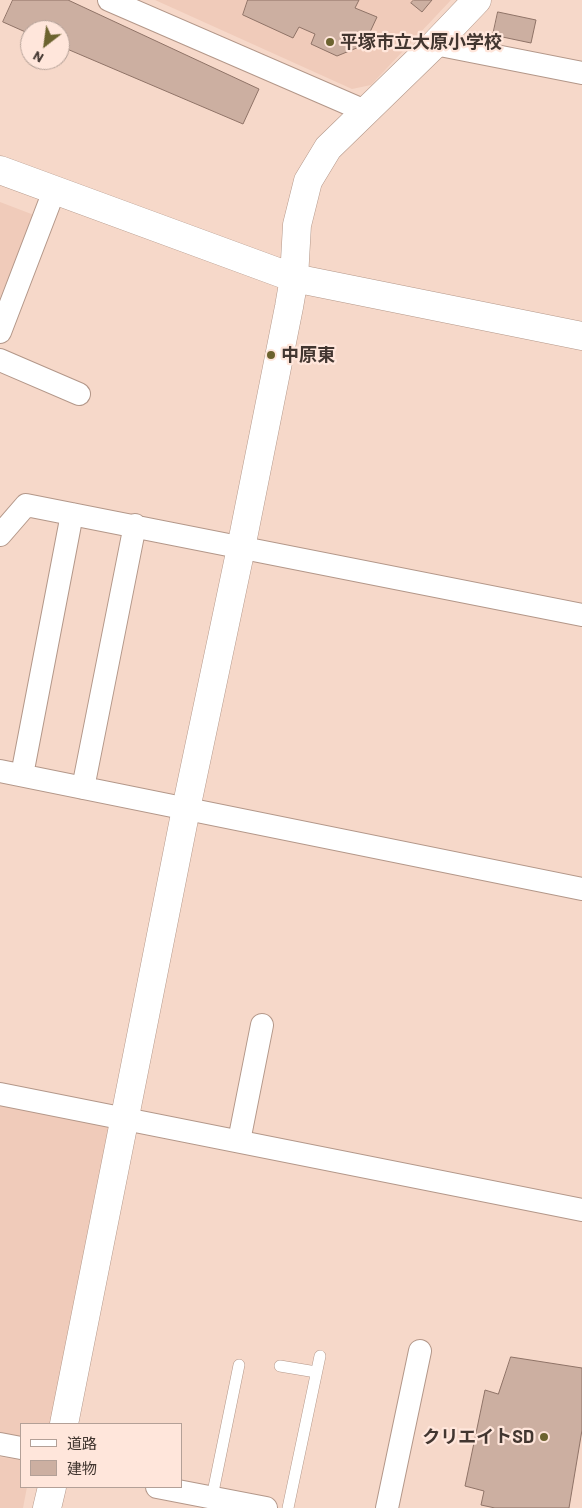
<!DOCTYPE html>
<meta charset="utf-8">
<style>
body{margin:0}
#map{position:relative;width:582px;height:1508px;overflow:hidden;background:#f6d8c9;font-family:Barlow,"Noto Sans JP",sans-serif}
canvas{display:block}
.legend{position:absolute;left:20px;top:1423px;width:162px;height:65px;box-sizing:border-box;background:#ffe6db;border:1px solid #b3a097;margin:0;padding:6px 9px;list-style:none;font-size:15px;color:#423630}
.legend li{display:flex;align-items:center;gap:10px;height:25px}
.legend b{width:25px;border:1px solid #b3a097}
.north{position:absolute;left:20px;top:20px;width:50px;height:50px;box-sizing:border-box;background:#ffe6db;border:1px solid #b3a097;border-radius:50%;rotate:210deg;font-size:14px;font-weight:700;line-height:20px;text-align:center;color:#423630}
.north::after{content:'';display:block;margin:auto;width:18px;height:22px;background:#6c632f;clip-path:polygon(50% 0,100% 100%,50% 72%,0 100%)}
</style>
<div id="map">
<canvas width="582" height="1508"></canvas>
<ul class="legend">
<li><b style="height:6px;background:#fff"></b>道路</li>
<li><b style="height:14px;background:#ccafa1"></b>建物</li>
</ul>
<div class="north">N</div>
</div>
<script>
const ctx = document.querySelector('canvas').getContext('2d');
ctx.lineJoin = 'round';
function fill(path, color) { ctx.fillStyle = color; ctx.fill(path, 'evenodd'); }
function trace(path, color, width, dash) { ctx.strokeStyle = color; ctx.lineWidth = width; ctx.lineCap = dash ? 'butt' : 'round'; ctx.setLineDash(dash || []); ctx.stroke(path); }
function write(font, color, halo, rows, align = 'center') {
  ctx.font = font + ' Barlow,"Noto Sans JP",sans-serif'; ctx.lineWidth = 4.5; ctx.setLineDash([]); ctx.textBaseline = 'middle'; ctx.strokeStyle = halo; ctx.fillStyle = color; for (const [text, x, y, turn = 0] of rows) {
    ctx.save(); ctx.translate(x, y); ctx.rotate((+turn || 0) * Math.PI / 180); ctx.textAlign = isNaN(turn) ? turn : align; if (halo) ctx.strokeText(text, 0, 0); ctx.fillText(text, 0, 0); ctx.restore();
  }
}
const built = new Path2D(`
 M155,0H451L371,85L352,89Z
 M0,202L34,215L0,298Z
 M0,1105L115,1128L50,1424H21V1437L0,1433Z
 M0,1457L21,1460V1487H27L23,1508H0Z`);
const building = new Path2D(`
 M13,0H68L259,89L243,124L60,46V30H30V34L3,22Z
 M248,0H359L355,8L377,17L364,45L337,56L311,44L315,34L299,27L293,38L243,15Z
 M414,0H432L422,12L411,3Z
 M498,12L536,20L531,43L493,35Z
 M511,1357L582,1368V1430L569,1508H495L481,1505L484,1491L465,1486L485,1390L498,1394Z`);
const lane = new Path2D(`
 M280,1366L316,1372
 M212,1497L239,1365
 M288,1508L320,1356`);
const street = new Path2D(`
 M109,0L365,111
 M435,44L582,73
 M0,332L54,191
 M0,360L79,394
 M0,535L26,505L582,615
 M0,771L582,889
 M22,775L72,514
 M83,788L135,525
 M0,1094L582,1210
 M239,1141L262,1025
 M0,1444L21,1448
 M157,1487L266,1508
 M387,1508L420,1351`);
const secondary = new Path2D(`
 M0,170L294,278L582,336
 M64,1424L186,809L241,548L289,307L294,278L297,225L308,181L328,148L435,44L477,0
 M47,1508L52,1487`);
const markers = [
 [330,42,5,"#6c632f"],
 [271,355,5,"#6c632f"],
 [544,1437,5,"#6c632f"]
];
const poiNames = [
 ["平塚市立大原小学校",340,42],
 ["中原東",281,355],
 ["クリエイトSD",534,1437,"right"]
];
fill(built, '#f0cbba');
fill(building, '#ccafa1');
trace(building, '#8f7367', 1);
trace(lane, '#b39789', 12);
trace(street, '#b39789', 24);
trace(secondary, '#b39789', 29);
trace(lane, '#fff', 11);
trace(street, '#fff', 22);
trace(secondary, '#fff', 28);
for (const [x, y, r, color] of markers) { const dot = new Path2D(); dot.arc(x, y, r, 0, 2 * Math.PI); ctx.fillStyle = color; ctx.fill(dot); trace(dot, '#ffe6db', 2); }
write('bold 18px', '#423630', '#ffe6db', poiNames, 'left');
</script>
